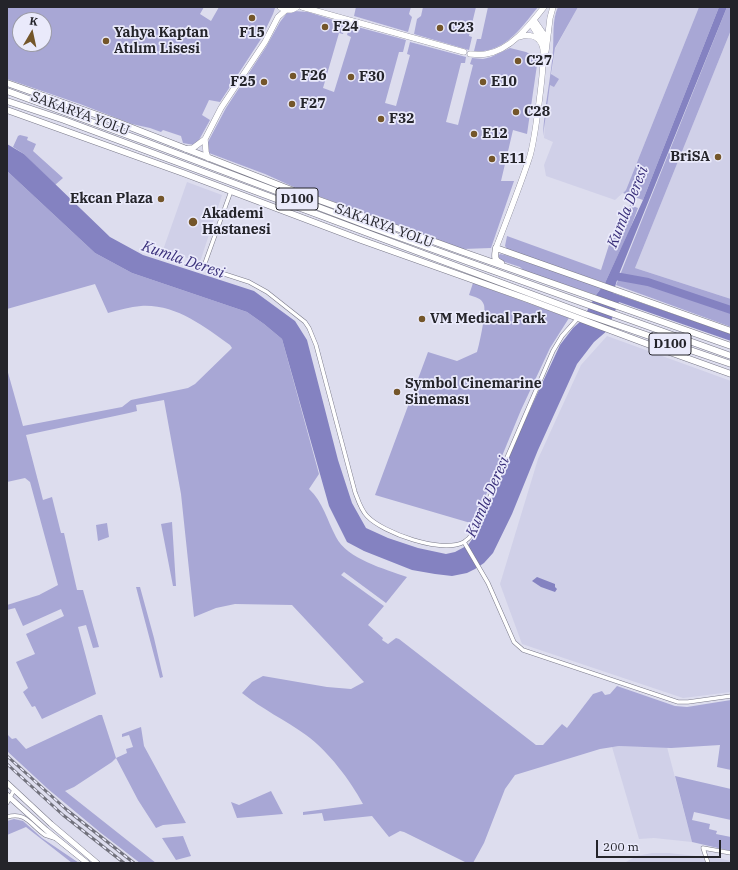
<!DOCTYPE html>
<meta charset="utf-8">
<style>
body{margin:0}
#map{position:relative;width:738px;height:870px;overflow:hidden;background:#dde;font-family:"IBM Plex Serif",serif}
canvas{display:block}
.frame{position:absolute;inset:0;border:8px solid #24242a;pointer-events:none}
.north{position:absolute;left:12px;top:12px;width:40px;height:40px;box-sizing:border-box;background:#eaeafb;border:1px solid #9b9ba7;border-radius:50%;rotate:9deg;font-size:11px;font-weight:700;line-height:16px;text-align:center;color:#24242a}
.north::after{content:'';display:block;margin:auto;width:14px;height:18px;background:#74562a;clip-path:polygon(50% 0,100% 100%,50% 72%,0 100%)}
.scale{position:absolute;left:596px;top:840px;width:125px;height:18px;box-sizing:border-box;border:2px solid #24242a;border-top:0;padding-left:5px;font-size:12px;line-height:14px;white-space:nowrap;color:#24242a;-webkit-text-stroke:3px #eaeafb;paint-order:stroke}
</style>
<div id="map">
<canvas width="738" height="870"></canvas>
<div class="frame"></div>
<div class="north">K</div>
<div class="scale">200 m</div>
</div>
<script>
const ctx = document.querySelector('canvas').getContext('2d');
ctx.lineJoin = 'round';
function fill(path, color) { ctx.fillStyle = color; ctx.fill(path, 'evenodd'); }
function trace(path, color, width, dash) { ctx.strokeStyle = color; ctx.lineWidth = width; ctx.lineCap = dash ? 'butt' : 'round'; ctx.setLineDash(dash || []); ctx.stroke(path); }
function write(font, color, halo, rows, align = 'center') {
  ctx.font = font + ' "IBM Plex Serif",serif'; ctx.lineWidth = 3.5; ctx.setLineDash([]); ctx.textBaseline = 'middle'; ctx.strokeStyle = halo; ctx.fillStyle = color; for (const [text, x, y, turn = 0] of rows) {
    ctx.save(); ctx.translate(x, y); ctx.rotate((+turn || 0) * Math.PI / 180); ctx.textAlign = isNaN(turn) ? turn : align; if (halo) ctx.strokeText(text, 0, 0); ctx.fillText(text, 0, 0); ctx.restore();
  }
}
const built = new Path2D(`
 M578,7H699L626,190L615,200L546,176L544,165L553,142L544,138L545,122L555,49Z
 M731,30V299L635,268Z
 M187,182L222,195L200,262L163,250Z
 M607,336L731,381V692L683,698L522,644L500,584L538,459L581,365Z
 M619,746L667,747L692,842L654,838L639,839L612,747Z
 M652,853H669L722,859L731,861V863H624L637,856Z`);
const green = new Path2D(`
 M7,7L27,8L204,7L200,14L211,21L219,7L275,8L273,14L261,39L220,102L209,100L202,115L210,120L199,140L194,145L183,143L181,136L163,130L161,132L150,128L132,124L80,104L7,79ZM20,20H44V44H20Z
 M356,7H411L409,14L412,17L408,32L354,16Z
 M423,7H476L469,36L472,37L469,50L414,34L417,19L421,16Z
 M488,7H538C521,28 504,54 474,51L477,39H481Z
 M558,7H578L555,48L551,74L559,79L554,87L550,85L543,136C544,107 551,79 553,50C554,36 552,20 558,7Z
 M699,7H719L643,200L623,193L626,190Z
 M727,7H731V30L635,268L731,299V327L616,285Z
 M294,11L308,12L346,24L343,34L339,33L323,88L334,92L351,37L347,35L350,25L406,40L403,52H399L385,103L396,106L410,55L407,54L410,42L466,57L465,63H461L446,122L458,125L473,65L470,64L472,58L483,59L491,57L510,48L526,52L538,58L527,134L513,130L501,181H514L491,248L463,249L296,188L265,174L209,153L207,145L209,140L226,108L266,47L280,22L287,13Z
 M20,135L28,137L27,140L36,144L33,151L63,178L55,185L24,154L13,147L18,136Z
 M7,171L95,253L132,273L247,312L264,324L282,339L319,474L309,489C323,502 327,520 336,537C347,559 385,569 407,577L386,603L344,572L341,575L384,606L368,625L383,638L382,640L388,644L396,638L399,639L536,745H543L562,724L567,728L593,694L602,691L605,695L610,694L617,686L675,706L687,707L731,700V770L717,767L720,745L671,748L619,746L600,749L515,775L505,789L484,843L473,863H467L404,832L400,831L389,837L372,816L324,821L322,813L303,815V812L363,804C350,780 329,752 306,735C285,720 262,709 242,693L252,682L263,676L327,687L351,689L364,682L292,605L235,604L216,608L194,617L181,494L164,400L136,405L137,411L129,413L26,435L43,500L52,497L61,533H64L77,590H83L99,647L93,648L86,625L78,627L96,694L42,719L35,706L32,707L23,692L28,688L16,662L35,654L26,634L64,616L61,609L23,626L15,608L7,610V605L39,595L58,585L30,482L25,478L7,482V369L23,426L122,407L131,400L188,388L195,384L232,348L230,345C203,326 176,304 141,306C130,307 119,310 108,313L95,284L7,309Z
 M630,205L638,208L630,229L605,283L546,263L507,249L505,246L507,236L601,270L616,223L623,225Z
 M500,254L505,255L602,287L596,295L524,271L520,267L499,260V255Z
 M473,283L569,318L550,348L521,410L474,524L375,495L428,352L457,361L477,352C480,342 486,313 484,305C482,298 475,297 469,295Z
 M172,522L176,586H173L161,524Z
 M107,523L109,537L98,541L96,525Z
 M136,587H140L154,638L163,677L160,678Z
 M99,715H102L116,758L127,753L126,749L133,747L129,735L122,737V734L141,727L144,746L186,823L163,825L156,828L138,800L116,758L112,762L74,787L65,791L156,863H140L101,833L48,789L7,751V734L12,739L16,738L26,749Z
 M675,776L731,789V820L694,812L692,820L710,824L709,829L717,831L716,834L731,837V851L692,842Z
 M271,791L283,814L237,818L231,802L239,805Z
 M14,819L23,821L42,838L79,863H72L26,827L7,835V821Z
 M183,836L191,856L176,860L162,838Z`);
const water = new Path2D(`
 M719,7H727L619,274L613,293L731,334V341L619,302L610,323L608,330L594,342L577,364L538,450L512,514L493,553L484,563L475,569L467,573L452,576L435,574L412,570L364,551L347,542L329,506L282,339L264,324L247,312L132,273L95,253L7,171V144L24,154L110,237L143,255L254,291L295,321L307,340L338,460L352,503L366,528L388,538L418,548L446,554L455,552L468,545L478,531L519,433L560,345L573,328L582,320L596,295L605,283L643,200Z
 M537,577L555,584V587L557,589L555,592L541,587L532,581Z`);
const river = new Path2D(`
 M615,276L648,282L731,310`);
const street = new Path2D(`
 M231,191L205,263V266L212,270L249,282L267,292L305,322L309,328L316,345L355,492C358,500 361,510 367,516C383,533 442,554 464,542C472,537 476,528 480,520L553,351L562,336L578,318
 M464,542L488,583L514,642L523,650L678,702H688L731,696
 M7,803L14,790
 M7,817C26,811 31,826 45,835C48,836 51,837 54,838
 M708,863L703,848L731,853`);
const secondary = new Path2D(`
 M7,783L51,824L97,863
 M7,795L46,830L87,863`);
const primary = new Path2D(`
 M280,7C285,11 292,11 297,7
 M302,7L464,52
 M534,20L543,33L545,45
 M531,24L541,40
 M546,51L550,18L553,7
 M470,54C475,54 481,55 486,54C511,50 530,25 544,7
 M186,149L193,148L205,139
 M208,158L206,152L205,139L221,108L265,42L278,17L286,10
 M496,248C507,219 519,189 529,159C534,145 547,56 542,45C538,35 528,34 519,37`);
const highway = new Path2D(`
 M7,83L117,122L294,191L463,252L731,346
 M7,91L149,143L371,227L731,356
 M7,101L64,120L585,314L731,364
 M7,110L183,173L361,240L527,299L650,345L731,374
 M496,248L731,331
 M496,248C495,255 493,260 501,263`);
const rail = new Path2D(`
 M7,756L67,810L134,863
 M7,764L63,815L124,863`);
const markers = [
 [252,18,4,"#74562a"],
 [325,27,4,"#74562a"],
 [440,28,4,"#74562a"],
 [106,41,4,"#74562a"],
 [518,61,4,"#74562a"],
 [293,76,4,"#74562a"],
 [351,77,4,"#74562a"],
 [264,82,4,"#74562a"],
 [483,82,4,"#74562a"],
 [292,104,4,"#74562a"],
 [516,112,4,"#74562a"],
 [381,119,4,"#74562a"],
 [474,134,4,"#74562a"],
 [718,157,4,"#74562a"],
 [492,159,4,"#74562a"],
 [161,199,4,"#74562a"],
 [193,222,5,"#74562a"],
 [422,319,4,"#74562a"],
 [397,392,4,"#74562a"]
];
const shields = [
 [297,199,42],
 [670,344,42]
];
const shieldNames = [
 ["D100",297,199],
 ["D100",670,344]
];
const poiNames = [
 ["F24",333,27],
 ["C23",448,28],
 ["Yahya Kaptan",114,33],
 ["Atılım Lisesi",114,49],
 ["F15",252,33,"center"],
 ["C27",526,61],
 ["F26",301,76],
 ["F30",359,77],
 ["F25",256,82,"right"],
 ["E10",491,82],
 ["F27",300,104],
 ["C28",524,112],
 ["F32",389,119],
 ["E12",482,134],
 ["BriSA",710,157,"right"],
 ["E11",500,159],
 ["Ekcan Plaza",153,199,"right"],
 ["Akademi",202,214],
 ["Hastanesi",202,230],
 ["VM Medical Park",430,319],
 ["Symbol Cinemarine",405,384],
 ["Sineması",405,400]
];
const streetNames = [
 ["SAKARYA YOLU",80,114,20],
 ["SAKARYA YOLU",384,226,20]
];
const waterNames = [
 ["Kumla Deresi",628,207,-68],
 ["Kumla Deresi",183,260,19],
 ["Kumla Deresi",488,497,-66]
];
fill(built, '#d0d0e8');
fill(green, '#a8a7d5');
fill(water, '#8482c1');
trace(river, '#8482c1', 8);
trace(street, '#7a7a89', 4.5);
trace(secondary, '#7a7a89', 6);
trace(primary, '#7a7a89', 6);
trace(highway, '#7a7a89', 7);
trace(street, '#fff', 3.5);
trace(secondary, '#fff', 5);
trace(primary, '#fff', 5.5);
trace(highway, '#fff', 6);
trace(rail, '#72727d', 3);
trace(rail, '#eaeafb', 1.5, [4.5]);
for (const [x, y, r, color] of markers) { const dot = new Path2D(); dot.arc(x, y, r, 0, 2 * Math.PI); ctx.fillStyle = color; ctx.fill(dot); trace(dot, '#eaeafb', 1.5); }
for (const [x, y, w] of shields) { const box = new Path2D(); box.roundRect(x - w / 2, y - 11, w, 22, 3); ctx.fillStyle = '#eaeafb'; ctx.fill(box); trace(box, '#24242a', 1); }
write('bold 13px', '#24242a', null, shieldNames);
write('bold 14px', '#24242a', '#eaeafb', poiNames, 'left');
write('14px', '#24242a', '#eaeafb', streetNames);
write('italic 15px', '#392f7a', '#eaeafb', waterNames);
</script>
